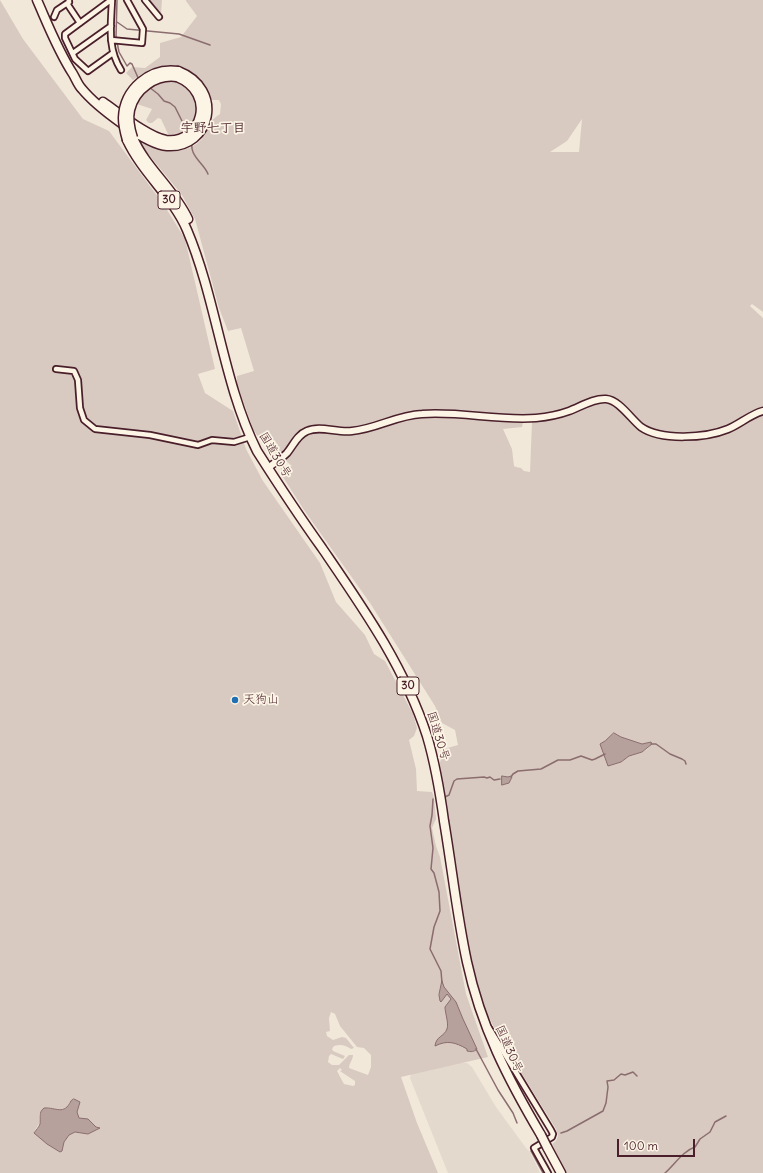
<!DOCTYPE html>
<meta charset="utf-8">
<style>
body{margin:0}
#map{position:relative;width:763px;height:1173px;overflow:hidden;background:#f1e8da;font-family:Delius,sans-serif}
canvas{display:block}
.scale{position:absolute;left:617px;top:1139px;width:78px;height:18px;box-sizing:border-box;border:2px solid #4a1f2b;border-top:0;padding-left:5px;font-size:12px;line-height:14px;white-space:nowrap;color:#4a1f2b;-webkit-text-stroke:3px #fcf5e5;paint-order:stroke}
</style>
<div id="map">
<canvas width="763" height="1173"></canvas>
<div class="scale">100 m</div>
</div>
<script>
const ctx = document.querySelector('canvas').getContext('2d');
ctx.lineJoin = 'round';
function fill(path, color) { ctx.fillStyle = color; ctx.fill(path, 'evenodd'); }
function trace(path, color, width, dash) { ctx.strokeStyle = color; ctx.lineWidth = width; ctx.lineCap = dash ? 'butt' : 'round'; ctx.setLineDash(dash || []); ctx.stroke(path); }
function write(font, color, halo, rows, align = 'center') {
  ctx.font = font + ' Delius,"Klee One",sans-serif'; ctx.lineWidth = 3.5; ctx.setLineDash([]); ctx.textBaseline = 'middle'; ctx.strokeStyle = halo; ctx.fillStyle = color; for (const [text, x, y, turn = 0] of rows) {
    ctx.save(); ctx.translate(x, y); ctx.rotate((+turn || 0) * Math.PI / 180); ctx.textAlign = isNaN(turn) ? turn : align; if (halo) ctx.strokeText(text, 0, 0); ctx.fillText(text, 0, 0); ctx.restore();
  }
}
const built = new Path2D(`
 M455,1062L467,1063L472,1067L496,1107L526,1148L530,1152L540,1173H448L410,1078L411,1073Z`);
const green = new Path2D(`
 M0,0L23,39L83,119L109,131L164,205L185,239L215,369L198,374L205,393L233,411L246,449L263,481L320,563L336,602L365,635L374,654L385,661L413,714L417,728L414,736L409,740L416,769L417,791L432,792L434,798L436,819L432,828L436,846L440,857L466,994L488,1057L401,1077L417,1123L438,1173H0ZM331,1012L335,1014L340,1026L357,1047L364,1048L371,1055V1067L368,1075L349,1068C349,1063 353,1060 353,1055H349L339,1065H332L328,1062L329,1056L331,1054L343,1059L345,1056L333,1051L332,1049L334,1046C341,1044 345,1045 351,1049L354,1048L346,1038L342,1037L333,1040L327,1036L326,1032L330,1031L329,1018ZM340,1068L342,1070L340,1071L355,1081V1085L353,1086L344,1084L337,1071ZM70,1102L78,1106L77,1112L79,1118L99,1128L88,1134L75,1132L69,1135L64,1142L62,1151L34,1132L40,1122L39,1114L48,1108C56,1110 67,1112 70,1102Z
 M148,0H162L161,14L154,9Z
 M186,0H763V312L752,304L750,306L763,318V1173H566L551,1145L556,1141L558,1136L556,1129L496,1032L490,1019L485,1014L473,972L439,766L444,749L458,745L455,730L442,723L435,706L370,603L304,510L281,474V468L292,466L285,460L281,451L275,454L268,452L253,429L237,384V376L254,371L241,328L228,331L219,308L195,219L182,195L144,149L139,139C145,143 152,147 158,149C173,154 191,151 202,139C210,128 205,124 220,114L221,104L219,100H210C204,78 185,61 162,66C151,68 142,74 133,80L126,73L132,67L145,68L160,57V43L181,37L197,16L186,1ZM582,119L579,152H550L567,141ZM523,422H532L530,472L524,471L521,468L516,467L514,466L512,449L503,429L522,427ZM617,734L621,737L642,744L651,742L652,744L646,750L629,756L621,762L600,744Z
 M171,80C176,82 182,83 186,86C207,102 195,137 168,134L161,119L158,118L152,123H149L146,120L152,109L137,104C145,90 155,82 171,80Z`);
const water = new Path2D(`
 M614,733L621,737L642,744L651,742L652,744L642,752L629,756L621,762L608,766L600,744L605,741Z
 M502,776L508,777L511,776L512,777L509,783L502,785Z
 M442,981L444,987L456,1002L463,1019L477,1049C474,1052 471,1052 467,1051V1049C455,1042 447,1040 435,1046C436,1036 444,1037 447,1029C449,1023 445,1013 445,1007L451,999L447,994L441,1002L440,1001L439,995Z
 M74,1099L80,1102L77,1112L79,1118L88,1119L96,1127L100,1128L88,1134L75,1132L69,1135L64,1142L62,1151L60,1152L47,1144L34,1133C36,1130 39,1127 40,1124C41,1117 38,1113 44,1108C56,1107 64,1116 71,1101Z`);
const stream = new Path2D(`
 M117,0L116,37L119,52L127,66L130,63L132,64L139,80
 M117,22L127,29L179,34L210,45
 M149,87L158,94L164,101L170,103L175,107L187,131
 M192,142C192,145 191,148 193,152C196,160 205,166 208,174
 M651,744H656L670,754L682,759L685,761L686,764
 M511,777L513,774L518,771L541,769L558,760H570L581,756L592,760L595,759L605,754
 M445,797L449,795L454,781L457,779L484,777L487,778L490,777L494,780L500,779
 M433,799L432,815L430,826L433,848L431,869L434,873L439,892L440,911L434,927L430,949L441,971L442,983
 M476,1049L498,1090L513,1113L517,1123
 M561,1133L567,1131L603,1111L606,1103L608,1087L607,1081L614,1080L621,1074L625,1075L633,1072L637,1076
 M531,1151L543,1173
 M665,1173C675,1164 683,1151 695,1147L700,1139L710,1132L715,1122L726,1116`);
const street = new Path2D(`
 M69,0L68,5L80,23
 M111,0L65,34V38L75,59L88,71L113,53
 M112,0C111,25 107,48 121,70
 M145,0L159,17
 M54,17L57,10L69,2
 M111,40L142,43L143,29L127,0
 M73,53L111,26
 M56,369L74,371L78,380L80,408L84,420L95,429L150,435L198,445L212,440L234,442L250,437
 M489,1028L551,1130L553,1134L552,1137L534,1148L548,1173`);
const secondary = new Path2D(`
 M268,468C274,463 281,459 287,453C293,446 297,435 307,431C320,425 337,433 352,431C376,429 397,415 422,414C460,411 498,421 536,418C547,417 558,415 569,411C580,407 594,398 606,399C619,400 631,419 641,427C661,441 706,438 728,429C740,424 751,414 763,411`);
const highway = new Path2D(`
 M37,0C48,25 58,51 73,74C76,79 78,85 82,89C96,106 146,145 167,146C211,149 225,89 178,71
 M103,102C119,113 148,137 166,140C202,144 217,93 177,77
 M133,138C146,168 174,189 188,219
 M127,140C143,174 173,197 187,230C217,301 223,383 257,451C278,484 299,516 322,548C363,608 404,666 427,736C435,763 440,792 444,821C452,868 457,916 467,962C481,1027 508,1079 541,1135
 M547,1147L561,1173`);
const highwayBridge = new Path2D(`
 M133,138C130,129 128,119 130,110C135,89 156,74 177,77
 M127,140C125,133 123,125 123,118C124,89 150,67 178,71
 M541,1135L547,1147`);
const markers = [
 [235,700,4,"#1f6fb2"]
];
const shields = [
 [169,200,22],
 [408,686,22]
];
const shieldNames = [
 ["30",169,200],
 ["30",408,686]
];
const streetNames = [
 ["国道30号",275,455,59],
 ["国道30号",438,736,73],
 ["国道30号",509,1049,66]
];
const poiNames = [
 ["天狗山",243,700]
];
const neighbourhoodNames = [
 ["宇野七丁目",213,128]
];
fill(built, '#e4d9cd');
fill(green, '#d8cac0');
fill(water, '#b6a19c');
trace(water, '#8b6d6f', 1);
trace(stream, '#8b6d6f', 1.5);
trace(street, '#4a1f2b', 8);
trace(secondary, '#4a1f2b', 9);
trace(highway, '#4a1f2b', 11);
trace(street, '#fcf5e5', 4.5);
trace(secondary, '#fcf5e5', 6);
trace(highway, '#fcf5e5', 8);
trace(highwayBridge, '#4a1f2b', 11, []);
trace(highwayBridge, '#fcf5e5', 8);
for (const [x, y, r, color] of markers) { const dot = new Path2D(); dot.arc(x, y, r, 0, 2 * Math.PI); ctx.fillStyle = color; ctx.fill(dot); trace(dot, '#fcf5e5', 1.5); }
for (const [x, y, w] of shields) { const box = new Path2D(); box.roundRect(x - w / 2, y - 9, w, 18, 3); ctx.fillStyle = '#fcf5e5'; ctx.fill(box); trace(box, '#4a1f2b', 1); }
write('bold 11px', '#4a1f2b', null, shieldNames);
write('12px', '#4a1f2b', '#fcf5e5', streetNames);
write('12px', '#4a1f2b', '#fcf5e5', poiNames, 'left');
write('bold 13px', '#4a1f2b', '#fcf5e5', neighbourhoodNames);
</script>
